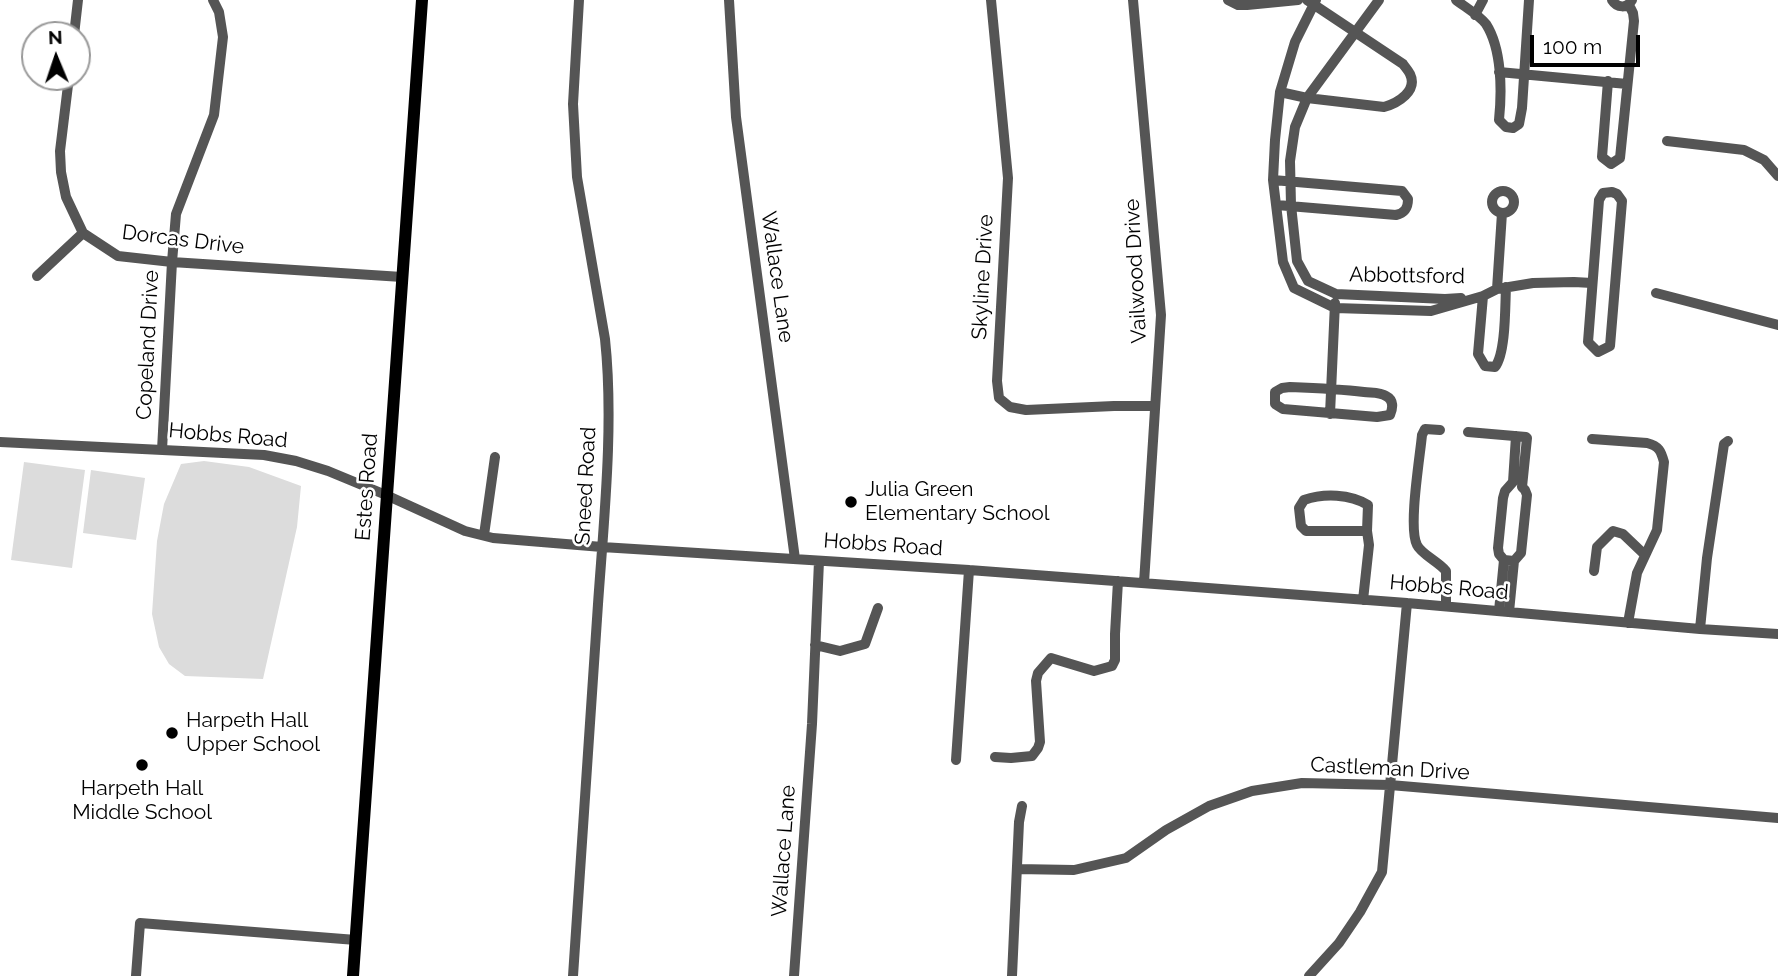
<!DOCTYPE html>
<style>
body{margin:0}
#map{position:relative;width:1778px;height:976px;overflow:hidden;background:#fff;font-family:Raleway,sans-serif}
canvas{display:block}
.north{position:absolute;left:21px;top:21px;width:70px;height:70px;box-sizing:border-box;background:#fff;border:2px solid #999;border-radius:50%;rotate:358deg;font-size:19px;font-weight:700;line-height:28px;text-align:center;color:#000}
.north::after{content:'';display:block;margin:auto;width:24px;height:32px;background:#000;clip-path:polygon(50% 0,100% 100%,50% 72%,0 100%)}
.scale{position:absolute;left:1530px;top:35px;width:110px;height:32px;box-sizing:border-box;border:4px solid #000;border-top:0;padding-left:9px;font-size:21px;line-height:24px;white-space:nowrap;color:#000;-webkit-text-stroke:5px #fff;paint-order:stroke}
</style>
<div id="map">
<canvas width="1778" height="976"></canvas>
<div class="north">N</div>
<div class="scale">100 m</div>
</div>
<script>
const ctx = document.querySelector('canvas').getContext('2d');
ctx.lineJoin = 'round';
function fill(path, color) { ctx.fillStyle = color; ctx.fill(path, 'evenodd'); }
function trace(path, color, width, dash) { ctx.strokeStyle = color; ctx.lineWidth = width; ctx.lineCap = dash ? 'butt' : 'round'; ctx.setLineDash(dash || []); ctx.stroke(path); }
function write(font, color, halo, rows, align = 'center') {
  ctx.font = font + ' Raleway,sans-serif'; ctx.lineWidth = 5; ctx.setLineDash([]); ctx.textBaseline = 'middle'; ctx.strokeStyle = halo; ctx.fillStyle = color; for (const [text, x, y, turn = 0] of rows) {
    ctx.save(); ctx.translate(x, y); ctx.rotate((+turn || 0) * Math.PI / 180); ctx.textAlign = isNaN(turn) ? turn : align; if (halo) ctx.strokeText(text, 0, 0); ctx.fillText(text, 0, 0); ctx.restore();
  }
}
const green = new Path2D(`
 M204,461L249,467L301,486L297,527L263,679L185,676L169,664L159,647L152,614L157,541L164,504L181,464Z
 M24,462L85,470L72,568L11,560Z
 M91,470L145,478L136,540L83,533Z`);
const minor = new Path2D(`
 M729,0L736,117L795,559
 M991,0L1008,178L997,381L999,398L1010,407L1026,410L1114,406H1155
 M1133,0L1161,315L1144,583
 M1228,0L1238,5H1247L1298,0
 M1316,0L1295,42L1280,92L1275,140L1273,180L1283,262L1294,288L1335,308L1431,311L1483,296L1497,289L1533,283L1574,282L1592,283
 M1379,0L1307,98L1295,127L1290,161L1291,205L1297,261L1308,281L1336,294L1445,299L1461,298
 M1456,0C1465,7 1479,15 1486,24C1502,49 1502,91 1499,120L1506,127L1513,128L1519,124L1522,108L1529,0
 M1612,0C1617,8 1627,9 1632,0
 M1475,15L1483,0
 M74,35L78,0
 M1499,72L1627,84
 M69,77L60,151L61,172L66,197L83,233L118,256L172,262L402,277
 M1608,81L1602,157L1611,164L1620,158L1634,21L1633,13L1629,5
 M1280,92L1307,98L1384,107C1398,103 1418,91 1410,74C1408,70 1405,67 1403,64L1307,0
 M1667,141L1744,150L1764,160L1778,176
 M1273,180L1402,191L1408,199C1408,208 1405,213 1396,215L1277,205
 M1492 202a11 11 0 1 1 22 0a11 11 0 1 1-22 0Z
 M1612,192L1617,194L1622,201L1610,346L1598,352L1588,342L1599,200L1603,193Z
 M37,276L83,233
 M1497,289L1502,213
 M1656,293L1778,325
 M1483,296L1478,354L1485,366L1495,367C1506,353 1505,306 1506,287
 M1290,387C1315,388 1339,389 1364,392C1371,393 1380,392 1386,396C1394,400 1393,408 1390,415L1377,417L1283,409L1275,404V392L1282,388Z
 M1330,414L1335,303
 M1440,430L1425,429L1422,435C1420,457 1408,528 1417,545C1421,554 1439,562 1446,571V606
 M1468,432L1526,437L1527,438L1522,487L1525,490L1527,495L1521,553L1514,561L1504,560
 M1592,439L1647,443C1659,446 1661,451 1664,462L1657,530L1637,573L1628,623
 M0,442L264,455L296,461L328,471L386,495L465,531L493,538L602,547L969,570L1407,603L1700,629L1778,634
 M162,450L172,262L176,214L214,115L223,37L219,12L213,0
 M484,535L495,457
 M1504,560L1499,554L1498,548L1503,498L1505,491L1513,482L1516,436
 M1594,571L1597,547L1613,531L1623,534L1645,555
 M1363,600L1369,545L1367,531H1306L1301,526L1299,508L1304,500C1324,493 1350,494 1368,505L1367,531
 M1499,611L1504,560
 M1509,612L1514,561
 M1700,629L1707,558L1724,444L1728,441
 M815,645L840,651L865,644L878,608
 M995,757L1011,758L1032,756L1038,748L1040,742L1036,681L1038,673L1051,658L1094,671L1112,666L1115,660V634L1118,581
 M956,760L969,570
 M1017,869L1074,870L1126,858L1166,830L1209,806L1252,791L1302,783L1390,785L1778,818
 M136,976L140,923L356,940
 M573,976C582,852 590,728 598,604C604,518 614,424 605,339L577,177L573,104L579,0
 M794,976L812,724L819,561
 M1012,976L1019,822L1022,806
 M1309,976L1339,943L1360,912L1382,872L1407,603`);
const major = new Path2D(`
 M353,976L422,0`);
const markers = [
 [851,502,7,"#000"],
 [172,733,7,"#000"],
 [142,765,7,"#000"]
];
const streetNames = [
 ["Dorcas Drive",183,240,7],
 ["Vailwood Drive",1136,271,-93],
 ["Abbottsford",1407,276,1],
 ["Wallace Lane",777,277,82],
 ["Skyline Drive",983,277,-87],
 ["Copeland Drive",148,345,-87],
 ["Hobbs Road",228,436,5],
 ["Sneed Road",586,486,-87],
 ["Estes Road",367,487,-86],
 ["Hobbs Road",883,545,4],
 ["Hobbs Road",1449,588,5],
 ["Castleman Drive",1390,769,3],
 ["Wallace Lane",784,851,-86]
];
const poiNames = [
 ["Julia Green",865,490],
 ["Elementary School",865,514],
 ["Harpeth Hall",186,721],
 ["Upper School",186,745],
 ["Harpeth Hall",142,789,"center"],
 ["Middle School",142,813,"center"]
];
fill(green, '#dcdcdc');
trace(minor, '#555', 10);
trace(major, '#000', 12);
for (const [x, y, r, color] of markers) { const dot = new Path2D(); dot.arc(x, y, r, 0, 2 * Math.PI); ctx.fillStyle = color; ctx.fill(dot); trace(dot, '#fff', 2.5); }
write('21px', '#000', '#fff', streetNames);
write('21px', '#000', '#fff', poiNames, 'left');
</script>
